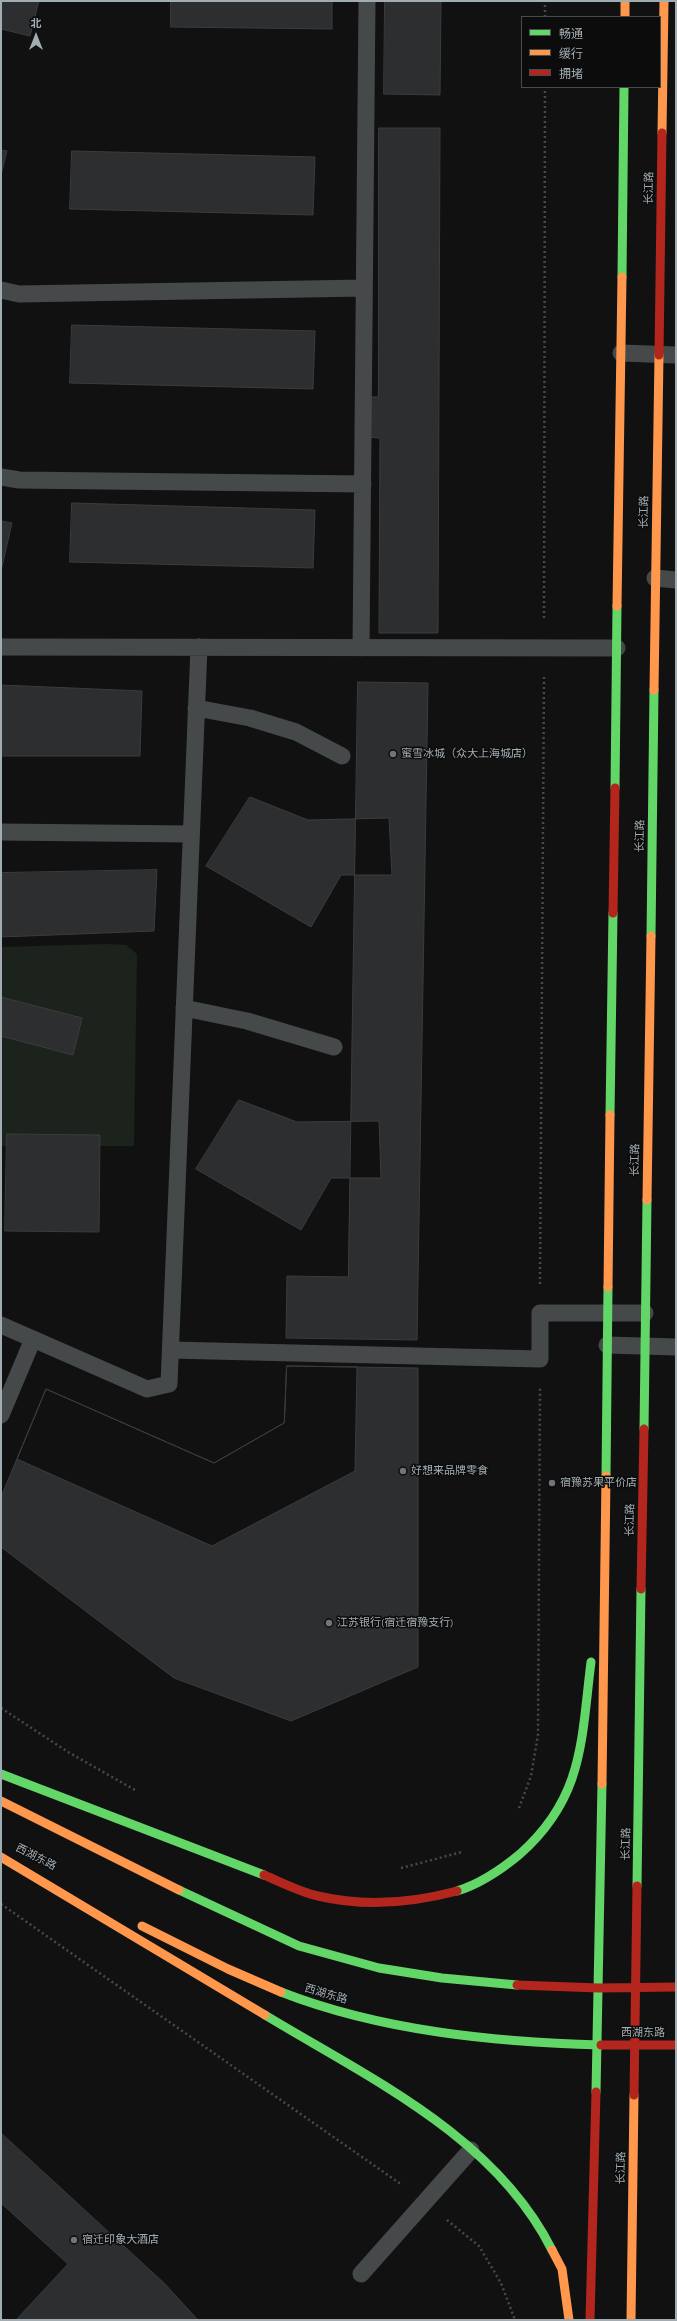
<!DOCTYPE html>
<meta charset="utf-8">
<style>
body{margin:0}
#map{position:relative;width:677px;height:2321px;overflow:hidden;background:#111112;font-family:"Alegreya Sans","Noto Sans SC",sans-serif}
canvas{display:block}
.frame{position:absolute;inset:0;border:2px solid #a2adb3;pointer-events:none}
.legend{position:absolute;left:521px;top:16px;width:140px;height:72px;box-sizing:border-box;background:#0c0c0d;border:1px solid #484c4f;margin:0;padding:5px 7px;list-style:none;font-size:12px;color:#a2adb3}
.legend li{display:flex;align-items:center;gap:8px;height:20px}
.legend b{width:20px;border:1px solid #484c4f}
.north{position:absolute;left:16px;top:16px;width:40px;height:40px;-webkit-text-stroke:3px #0c0c0d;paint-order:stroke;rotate:0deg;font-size:11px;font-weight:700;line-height:16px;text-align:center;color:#a2adb3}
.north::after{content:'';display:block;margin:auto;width:14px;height:18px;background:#a2adb3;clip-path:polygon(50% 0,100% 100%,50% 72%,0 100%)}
</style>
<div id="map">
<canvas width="677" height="2321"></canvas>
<div class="frame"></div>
<ul class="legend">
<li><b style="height:5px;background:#63d668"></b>畅通</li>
<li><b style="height:5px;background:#ff974d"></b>缓行</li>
<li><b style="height:5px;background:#b3261e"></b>拥堵</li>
</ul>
<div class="north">北</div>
</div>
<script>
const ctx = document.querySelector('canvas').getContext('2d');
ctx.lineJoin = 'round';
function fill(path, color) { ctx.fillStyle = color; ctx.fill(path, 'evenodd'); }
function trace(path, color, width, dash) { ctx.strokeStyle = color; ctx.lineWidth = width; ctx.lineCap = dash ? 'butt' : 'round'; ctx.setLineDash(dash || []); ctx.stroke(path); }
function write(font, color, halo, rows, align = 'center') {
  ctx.font = font + ' "Alegreya Sans","Noto Sans SC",sans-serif'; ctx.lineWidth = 3; ctx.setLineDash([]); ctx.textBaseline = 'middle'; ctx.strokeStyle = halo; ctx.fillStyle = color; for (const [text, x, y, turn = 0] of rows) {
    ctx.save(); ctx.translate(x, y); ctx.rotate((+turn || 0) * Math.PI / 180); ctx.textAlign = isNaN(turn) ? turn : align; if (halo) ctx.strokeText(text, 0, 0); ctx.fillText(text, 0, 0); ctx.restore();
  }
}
const green = new Path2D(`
 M106,944L126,945L137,954L134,1146H2L1,1232V947Z`);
const building = new Path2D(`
 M1,1H39L30,36L1,29Z
 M171,1H332V29L171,27Z
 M385,1H441L440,95L384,94Z
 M379,128H440L438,633H379L380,438L367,437V397H378Z
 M1,150L7,151L1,175Z
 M72,151L315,157L313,215L70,209Z
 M72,325L315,331L313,389L70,383Z
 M72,503L315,510L313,568L70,562Z
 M1,521L12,523L1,571Z
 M358,682L428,683L417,1340L286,1338L287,1276L348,1277Z
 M1,685L142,691L140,756H1Z
 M250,797L308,820L389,818L392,875H341L311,927L206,866Z
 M157,870L154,931L1,937V873Z
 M1,997L82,1018L73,1055L1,1036Z
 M239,1100L297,1122L379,1121L381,1178H331L301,1230L196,1169Z
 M7,1134L100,1135L99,1232L5,1231Z
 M287,1366L418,1368V1667L291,1721L174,1678L1,1547V1497L46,1389L214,1463L284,1423Z
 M287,1366L357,1367L355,1471L212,1546L17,1459L46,1389L214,1463L284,1423Z
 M1,2133L164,2283L198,2320H1Z
 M1,2203L68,2264L16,2320H1Z`);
const path = new Path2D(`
 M545,17V1
 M544,618L545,87
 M540,1284L544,677
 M1,1708L68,1752L135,1790
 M519,1808L531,1776L538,1735L540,1387
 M401,1868L462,1852
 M1,1904L402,2185
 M447,2220L479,2246L501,2283L515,2320`);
const lane = new Path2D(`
 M1,290L19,294L364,288
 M621,353L676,355
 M1,477L19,480L363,484
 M655,578L676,580
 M1,647L617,648
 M361,648L367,1
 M196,708L250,718L296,732L342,756
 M1,832L191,834
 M184,1008L247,1021L334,1047
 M1,1325L147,1389L169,1384L199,647
 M607,1345L676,1347
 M171,1350L540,1359V1313H645
 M1,1415L33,1339
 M361,2274L471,2150`);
const fast = new Path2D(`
 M622,277L624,87
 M615,788L617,606
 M651,936L654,690
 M610,1115L613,913
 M644,1429L647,1200
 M606,1476L608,1287
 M1,1774L264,1875
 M637,1886L641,1589
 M179,1890L299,1946L379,1968L442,1978L517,1985
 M457,1891C480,1884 502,1869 520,1854C584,1797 581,1741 591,1662
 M281,1992C381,2031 494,2042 601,2045
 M265,2015C369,2078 495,2136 552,2250
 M596,2092L602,1784`);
const slow = new Path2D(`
 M625,1V17
 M662,133L664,1
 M617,606L622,277
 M654,690L659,355
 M647,1200L651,936
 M608,1287L610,1115
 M602,1784L606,1476
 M1,1801L179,1890
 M1,1857L265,2015
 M142,1926L228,1969L281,1992
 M552,2250L562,2269L569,2320
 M631,2320L634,2095`);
const jam = new Path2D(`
 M659,355L662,133
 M613,913L615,788
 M641,1589L644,1429
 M264,1875C281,1882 300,1892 318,1896C364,1907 412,1903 457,1891
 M517,1985L599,1988L676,1987
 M601,2045H676
 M634,2095L637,1886
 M590,2320L596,2092`);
const markers = [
 [393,754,4,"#6f767b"],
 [403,1471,4,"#6f767b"],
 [552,1483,4,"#6f767b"],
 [329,1623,4,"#6f767b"],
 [74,2240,4,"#6f767b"]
];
const streetNames = [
 ["长江路",649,188,-89],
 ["长江路",644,512,-89],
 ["长江路",640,836,-89],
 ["长江路",635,1160,-89],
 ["长江路",630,1520,-89],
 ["长江路",626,1844,-89],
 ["西湖东路",36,1857,27],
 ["西湖东路",326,1994,16],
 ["西湖东路",643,2033],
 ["长江路",621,2168,-89]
];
const poiNames = [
 ["蜜雪冰城（众大上海城店）",401,754],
 ["好想来品牌零食",411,1471],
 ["宿豫苏果平价店",560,1483],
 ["江苏银行(宿迁宿豫支行)",337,1623],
 ["宿迁印象大酒店",82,2240]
];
fill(green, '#1c221c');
fill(building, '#2d2e30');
trace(building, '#3a3c3e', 1);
trace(path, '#474a4c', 2.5, [2, 3]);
trace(lane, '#46494a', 17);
trace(fast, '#63d668', 9);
trace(slow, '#ff974d', 9);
trace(jam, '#b3261e', 9);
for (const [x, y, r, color] of markers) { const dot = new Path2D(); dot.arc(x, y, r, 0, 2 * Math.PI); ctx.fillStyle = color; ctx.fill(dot); trace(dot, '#0c0c0d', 1.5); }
write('11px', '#a2adb3', '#0c0c0d', streetNames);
write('11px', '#a2adb3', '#0c0c0d', poiNames, 'left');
</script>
